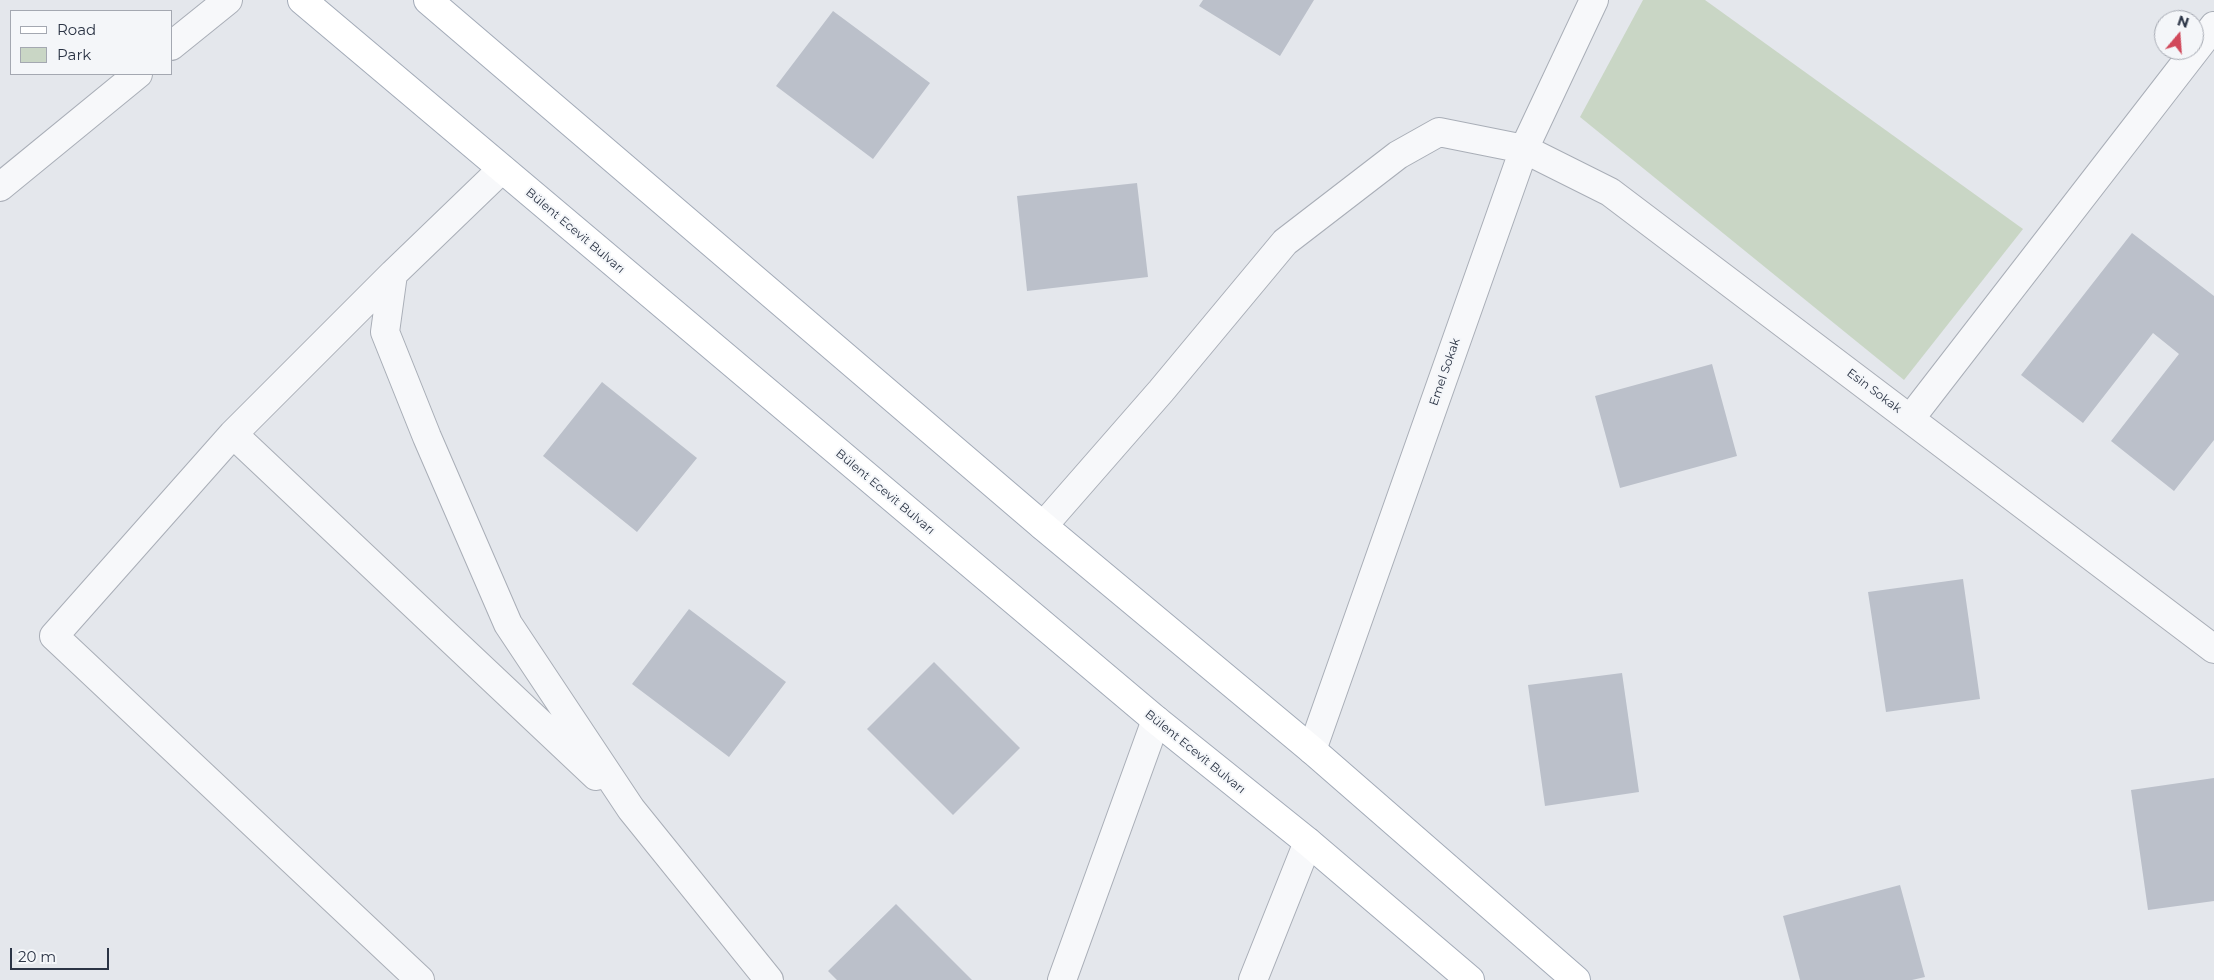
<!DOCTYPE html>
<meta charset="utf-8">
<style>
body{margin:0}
#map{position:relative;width:2214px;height:980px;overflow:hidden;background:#e4e7ec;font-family:Montserrat,sans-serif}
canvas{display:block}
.legend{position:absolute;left:10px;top:10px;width:162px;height:65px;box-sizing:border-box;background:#f4f6f9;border:1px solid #a4a8b1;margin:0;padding:6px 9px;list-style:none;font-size:15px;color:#2b3445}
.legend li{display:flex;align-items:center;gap:10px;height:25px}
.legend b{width:25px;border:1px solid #a4a8b1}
.north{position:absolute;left:2154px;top:10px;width:50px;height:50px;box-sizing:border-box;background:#f4f6f9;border:1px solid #a4a8b1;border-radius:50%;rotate:18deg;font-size:14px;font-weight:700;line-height:20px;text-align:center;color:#2b3445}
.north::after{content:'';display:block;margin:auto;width:18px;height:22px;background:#d1495b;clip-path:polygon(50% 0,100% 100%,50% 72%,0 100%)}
.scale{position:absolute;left:10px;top:948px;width:99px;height:22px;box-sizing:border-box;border:2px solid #2b3445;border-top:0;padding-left:6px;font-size:15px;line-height:18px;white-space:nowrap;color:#2b3445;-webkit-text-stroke:4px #f4f6f9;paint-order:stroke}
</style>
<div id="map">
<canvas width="2214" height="980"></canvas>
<ul class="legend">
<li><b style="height:6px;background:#fff"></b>Road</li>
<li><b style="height:14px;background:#c9d6c5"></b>Park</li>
</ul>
<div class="north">N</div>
<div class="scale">20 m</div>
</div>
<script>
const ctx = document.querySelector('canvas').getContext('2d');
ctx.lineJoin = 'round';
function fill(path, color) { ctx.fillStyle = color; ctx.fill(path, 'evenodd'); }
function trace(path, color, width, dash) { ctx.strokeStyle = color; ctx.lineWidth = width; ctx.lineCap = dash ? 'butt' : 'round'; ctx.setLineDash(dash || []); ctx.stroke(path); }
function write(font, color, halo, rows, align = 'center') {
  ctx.font = font + ' Montserrat,sans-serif'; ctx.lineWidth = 4; ctx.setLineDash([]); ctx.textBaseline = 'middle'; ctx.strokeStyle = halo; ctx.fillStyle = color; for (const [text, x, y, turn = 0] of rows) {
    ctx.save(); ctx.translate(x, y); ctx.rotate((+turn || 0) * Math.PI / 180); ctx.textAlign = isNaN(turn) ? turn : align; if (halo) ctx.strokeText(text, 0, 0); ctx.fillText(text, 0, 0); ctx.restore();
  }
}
const green = new Path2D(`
 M1643,0H1705L2023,229L1904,380L1580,117Z`);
const building = new Path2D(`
 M1203,0H1314L1280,56L1199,6Z
 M833,11L930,83L873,159L776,86Z
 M1137,183L1148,277L1027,291L1017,196Z
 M2132,233L2214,296V440L2174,491L2111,441L2179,354L2153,333L2083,423L2021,375Z
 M1712,364L1737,456L1620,488L1595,396Z
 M602,382L697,458L637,532L543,456Z
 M1963,579L1980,699L1886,712L1868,592Z
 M689,609L786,682L729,757L632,684Z
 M934,662L1020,748L953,815L867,729Z
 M1622,673L1639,792L1545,806L1528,685Z
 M2214,778V901L2148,910L2131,790Z
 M1900,885L1925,977L1912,980H1800L1783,916Z
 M896,904L972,980H837L828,971Z`);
const minor = new Path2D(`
 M171,46L228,0
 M502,169L393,274L385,332L427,437L508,624L631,809L769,980
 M0,187L138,74
 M393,274L233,434L54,636L420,980
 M1910,419L2214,26
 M233,434L596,776
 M1043,526L1161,391L1285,242L1398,155L1439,132L1524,149L1610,192L2214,649
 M1312,750L1524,149L1594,0
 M1062,980L1156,720
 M1253,980L1308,842`);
const major = new Path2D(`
 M302,0L1156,720L1308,842L1470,980
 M428,0L1043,526L1312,750L1576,980`);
const streetNames = [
 ["Bülent Ecevit Bulvarı",575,231,40],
 ["Emel Sokak",1445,372,-71],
 ["Esin Sokak",1874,391,37],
 ["Bülent Ecevit Bulvarı",885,492,40],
 ["Bülent Ecevit Bulvarı",1195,752,39]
];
fill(green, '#c9d6c5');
fill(building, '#bbc0ca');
trace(minor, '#a9aeb7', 30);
trace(major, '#a3abb8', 30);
trace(minor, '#f7f8fa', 28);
trace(major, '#fff', 28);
write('12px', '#2b3445', '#f4f6f9', streetNames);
</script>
